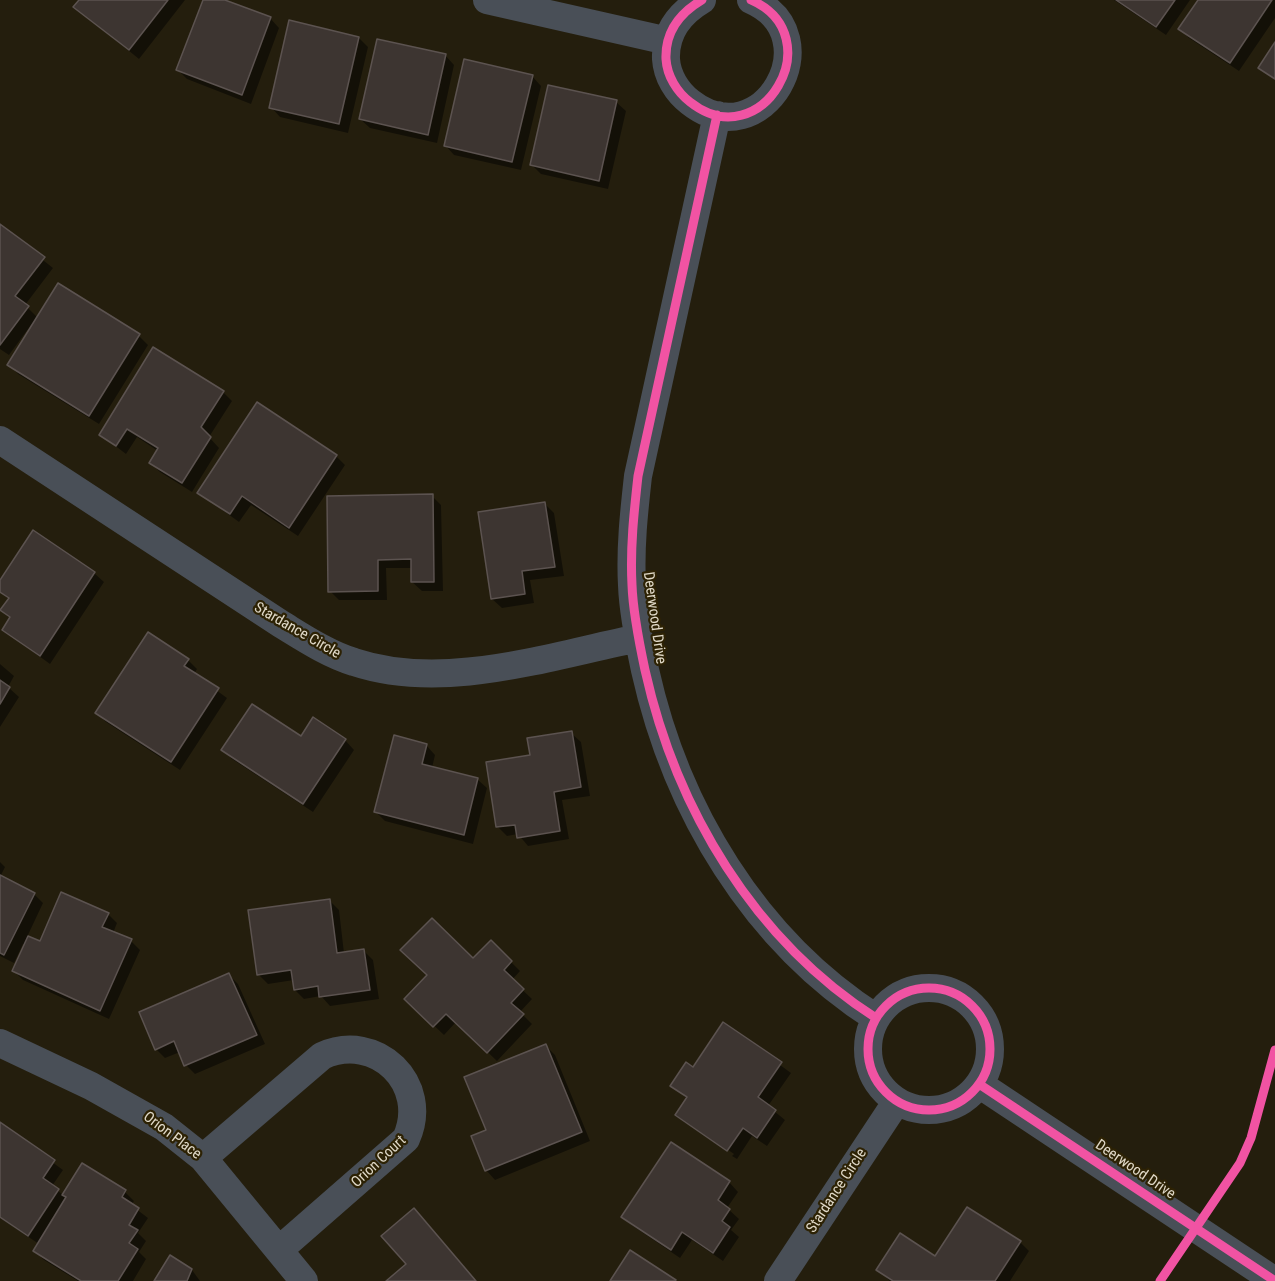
<!DOCTYPE html>
<style>
body{margin:0}
canvas{display:block;background:#241e0d}
</style>
<canvas width="1275" height="1281"></canvas>
<script>
const ctx = document.querySelector('canvas').getContext('2d');
ctx.lineJoin = 'round';
function fill(path, color) { ctx.fillStyle = color; ctx.fill(path, 'evenodd'); }
function trace(path, color, width, dash) { ctx.strokeStyle = color; ctx.lineWidth = width; ctx.lineCap = dash ? 'butt' : 'round'; ctx.setLineDash(dash || []); ctx.stroke(path); }
function write(font, color, halo, rows, align = 'center') {
  ctx.font = font + ' "Roboto Condensed",sans-serif'; ctx.lineWidth = 4.5; ctx.setLineDash([]); ctx.textBaseline = 'middle'; ctx.strokeStyle = halo; ctx.fillStyle = color; for (const [text, x, y, turn = 0] of rows) {
    ctx.save(); ctx.translate(x, y); ctx.rotate((+turn || 0) * Math.PI / 180); ctx.textAlign = isNaN(turn) ? turn : align; if (halo) ctx.strokeText(text, 0, 0); ctx.fillText(text, 0, 0); ctx.restore();
  }
}
const shadow = new Path2D(`
 M81,0H185L139,59L75,7Z
 M204,0H221L270,18L279,28L251,104L187,79L178,70Z
 M1114,0H1190L1166,35Z
 M1200,0H1275V18L1239,71L1189,38L1180,29Z
 M359,38L368,47L348,133L280,117L271,107Z
 M445,55L454,65L437,143L370,128L360,119Z
 M532,76L541,86L521,170L454,155L445,145Z
 M616,102L626,111L608,189L541,174L532,165Z
 M0,226L53,268L25,305L38,318L139,336L148,345L99,424L18,374L9,364L33,326L31,325L9,355L0,349Z
 M223,392L232,401L209,437L219,448L192,492L160,472L151,463L158,451L137,437L126,454L101,435Z
 M336,456L345,465L298,536L251,505L239,522L199,493Z
 M432,496L441,505L443,591H422L412,582V568H386L387,600H339L330,591Z
 M545,504L554,513L564,576L530,580L534,603L502,608L492,599Z
 M94,573L104,582L50,664L3,630L11,619L2,610L9,599L0,591V583Z
 M188,660L197,669L194,674L227,698L180,770L106,722L97,713Z
 M0,664L14,676L8,687L19,697L0,727Z
 M571,733L581,742L590,796L562,800L569,839L528,846L518,834L507,836L498,827L531,756Z
 M301,738L345,740L354,750L313,812L232,759L223,750Z
 M426,745L435,755L432,768L477,779L487,788L473,844L385,821L376,812Z
 M0,862L5,867L0,877L34,894L43,903L27,937L41,943L108,914L117,923L113,933L131,941L140,950L109,1019L23,980L14,971L25,945L23,944L14,963L0,956Z
 M329,900L339,910L344,953L364,951L373,960L379,999L330,1006L321,996L304,999L295,990L294,980L268,984L258,974Z
 M491,942L520,971L512,980L532,999L520,1012L532,1024L497,1061L456,1022L444,1035L406,999L473,960Z
 M229,975L238,984L265,1044L195,1074L186,1065L180,1052L165,1058L156,1049Z
 M724,1024L791,1073L768,1106L785,1120L767,1146L752,1136L737,1159L732,1156L734,1154L685,1120V1123L677,1115L687,1099L672,1085L693,1069Z
 M546,1046L555,1055L590,1141L495,1180L486,1170L488,1131Z
 M0,1124L63,1170L52,1186L63,1195L125,1192L134,1201L131,1205L148,1218L138,1233L146,1241L139,1252L146,1259L133,1281H78L44,1260L35,1251L39,1244L0,1218Z
 M671,1144L729,1182L738,1192L727,1208L739,1219L731,1230L739,1237L723,1261L692,1240L680,1258L633,1226L623,1217Z
 M1020,1242L1029,1251L1010,1281H890L878,1270Z
 M170,1257L192,1270L200,1281H156Z`);
const building = new Path2D(`
 M79,0H168L129,50L73,7Z
 M203,0H225L271,17L242,95L176,70Z
 M1116,0H1175L1156,27Z
 M1198,0H1272L1230,63L1178,29Z
 M289,20L359,37L339,124L269,108Z
 M377,39L446,54L428,135L359,119Z
 M1275,42V79L1258,68Z
 M464,59L533,75L512,162L444,146Z
 M548,85L617,100L599,181L530,165Z
 M0,224L45,257L15,296L29,306L0,345Z
 M58,283L140,334L89,416L7,365Z
 M153,347L224,391L201,427L211,437L182,483L149,463L158,448L127,429L116,446L99,435Z
 M257,402L337,455L289,528L242,496L230,514L197,493Z
 M433,494L434,582H411V559L378,560V591L328,592L327,496Z
 M545,502L555,567L522,571L525,594L491,599L478,512Z
 M33,530L95,572L40,656L2,630L10,617L0,610L9,598L0,592V580Z
 M148,632L189,659L184,666L219,688L171,762L95,713Z
 M0,680L10,687L0,704Z
 M252,704L301,736L313,717L346,739L303,804L221,750Z
 M572,731L581,787L554,792L560,831L517,838L515,825L496,827L486,762L530,755L527,738Z
 M394,735L427,744L422,764L478,778L464,835L374,812Z
 M0,875L35,893L4,955L0,953Z
 M61,892L109,913L102,927L132,939L100,1011L12,971L28,936L40,941Z
 M330,899L337,953L364,949L370,990L319,997L318,986L294,990L291,970L257,975L248,910Z
 M432,918L473,958L491,940L512,961L504,970L524,989L511,1003L524,1014L487,1053L446,1014L433,1027L404,999L427,975L400,950Z
 M229,973L257,1035L184,1066L174,1041L155,1050L139,1012Z
 M723,1022L782,1062L758,1097L776,1110L757,1138L743,1128L727,1151L675,1115L687,1097L670,1086L686,1062L693,1067Z
 M546,1044L582,1132L485,1171L471,1136L486,1130L464,1077Z
 M0,1122L55,1160L43,1178L59,1189L28,1236L0,1217Z
 M671,1142L730,1181L718,1200L730,1209L722,1221L730,1227L713,1253L682,1232L671,1250L621,1217Z
 M82,1163L126,1190L122,1197L139,1208L129,1225L138,1230L129,1243L138,1249L118,1281H81L33,1251L66,1197L62,1195Z
 M967,1207L1021,1241L995,1281H893L876,1270L900,1233L935,1256Z
 M414,1208L476,1281H386L406,1264L381,1236Z
 M630,1250L676,1280L675,1281H610Z
 M170,1255L192,1269L187,1281H154Z`);
const minor = new Path2D(`
 M487,0L668,41
 M702,0C680,13 665,32 666,59C667,76 677,92 690,102C762,159 833,36 751,0
 M717,115L638,476C634,512 630,548 632,585C633,613 639,642 645,670C676,809 754,940 876,1018
 M0,440L281,624C304,638 328,654 354,662C444,692 549,656 639,638
 M868 1049a61 61 0 1 1 122 0a61 61 0 1 1-122 0Z
 M0,1043L91,1086L164,1127L203,1158L304,1281
 M979,1084L1275,1281
 M203,1158L322,1056C376,1031 431,1084 406,1139L279,1250
 M778,1281L897,1101`);
const cycleway = new Path2D(`
 M702,0C680,13 665,32 666,59C667,76 677,92 690,102C762,159 833,36 751,0
 M717,115L638,476C634,512 630,548 632,585C633,613 639,642 645,670C676,809 754,940 876,1018
 M868 1049a61 61 0 1 1 122 0a61 61 0 1 1-122 0Z
 M979,1084L1275,1281
 M1160,1281L1240,1163L1251,1138L1275,1050`);
const streetNames = [
 ["Deerwood Drive",654,618,82],
 ["Stardance Circle",297,631,30],
 ["Orion Place",172,1136,37],
 ["Orion Court",379,1162,-43],
 ["Deerwood Drive",1135,1170,34],
 ["Stardance Circle",837,1191,-57]
];
fill(shadow, '#0007');
fill(building, '#3d3531');
trace(building, '#5c5350', 1.5);
trace(minor, '#494f57', 28);
trace(cycleway, '#f153a3', 9);
write('15px', '#e0d9c8', '#2d2204', streetNames);
</script>
